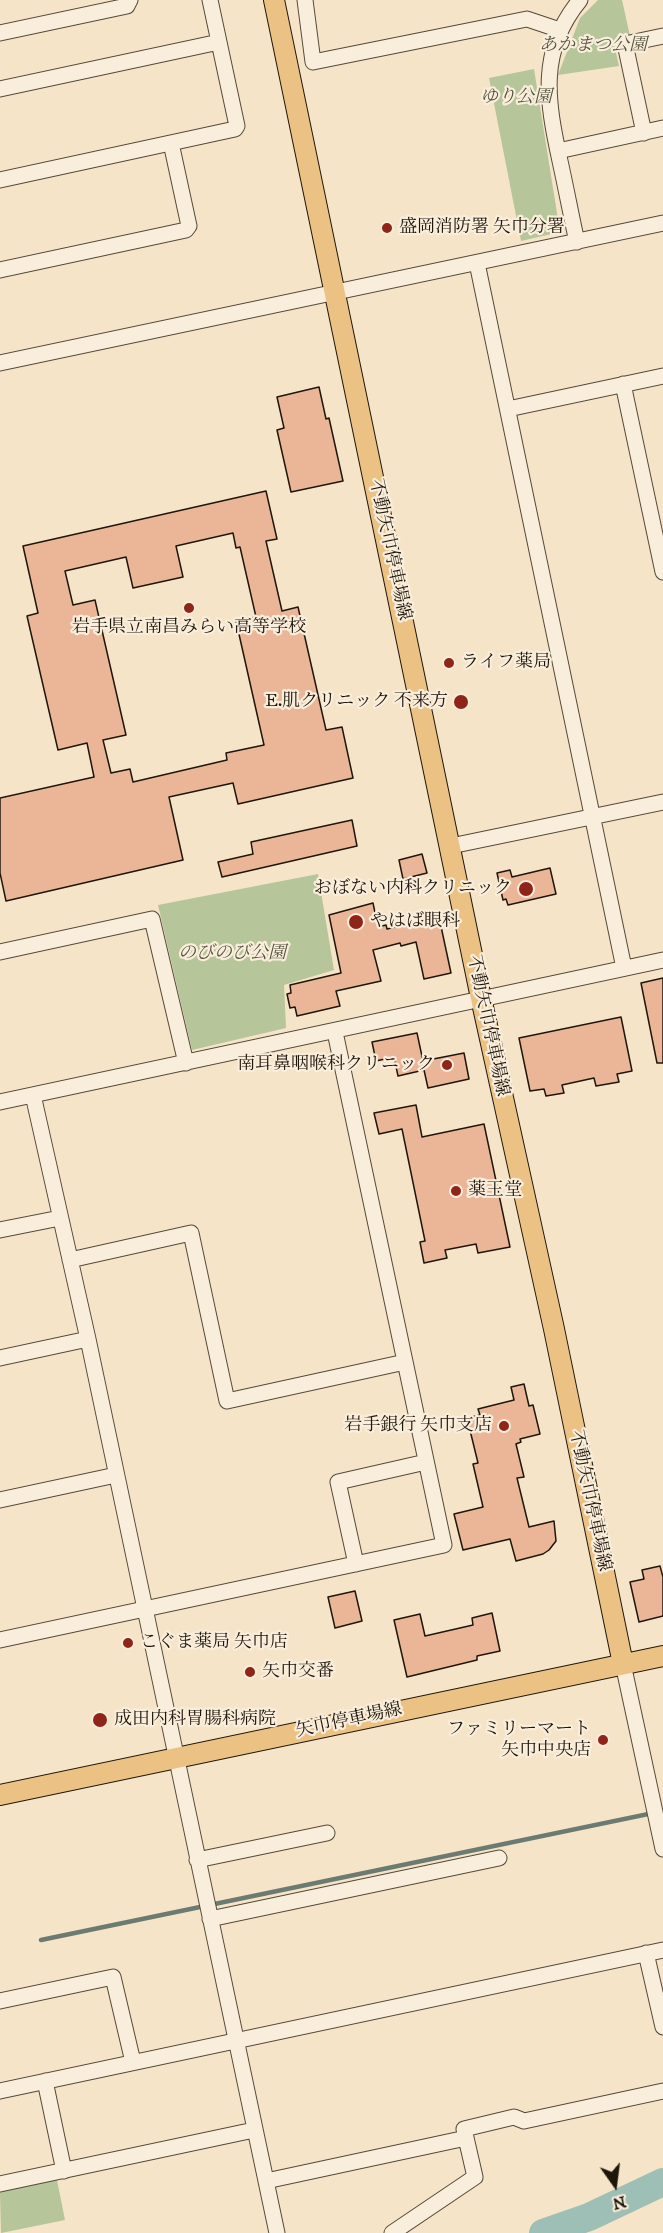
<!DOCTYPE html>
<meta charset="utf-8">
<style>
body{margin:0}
#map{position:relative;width:663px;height:2233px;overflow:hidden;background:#f6e4c8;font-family:"IM FELL DW Pica",serif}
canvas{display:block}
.north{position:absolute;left:585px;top:2155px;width:60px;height:60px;-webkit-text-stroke:4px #f9eddb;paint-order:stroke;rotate:166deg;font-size:16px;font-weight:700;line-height:24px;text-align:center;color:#1f160b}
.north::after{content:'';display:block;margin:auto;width:21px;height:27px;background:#1f160b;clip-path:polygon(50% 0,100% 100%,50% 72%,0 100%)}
</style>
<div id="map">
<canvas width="663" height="2233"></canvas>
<div class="north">N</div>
</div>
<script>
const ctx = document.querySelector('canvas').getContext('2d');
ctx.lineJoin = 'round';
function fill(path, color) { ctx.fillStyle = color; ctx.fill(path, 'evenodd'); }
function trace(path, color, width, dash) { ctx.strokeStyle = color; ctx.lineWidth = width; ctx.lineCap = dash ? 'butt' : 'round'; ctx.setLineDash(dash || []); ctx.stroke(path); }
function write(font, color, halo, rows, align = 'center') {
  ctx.font = font + ' "IM FELL DW Pica","Noto Serif JP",serif'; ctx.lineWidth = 4.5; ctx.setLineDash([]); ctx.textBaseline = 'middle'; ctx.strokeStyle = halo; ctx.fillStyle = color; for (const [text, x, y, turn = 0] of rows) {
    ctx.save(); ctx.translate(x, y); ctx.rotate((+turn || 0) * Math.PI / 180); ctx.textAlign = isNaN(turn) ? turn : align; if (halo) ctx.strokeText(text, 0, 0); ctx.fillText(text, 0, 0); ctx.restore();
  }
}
const green = new Path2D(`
 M598,0H622L630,36L614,44L619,66L558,75L580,18Z
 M534,69L560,232L521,241L489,78Z
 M318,874L334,970L284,985L286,1028L192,1050L158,905Z
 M57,2180L65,2220L1,2233L0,2192Z`);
const stream = new Path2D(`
 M41,1940L663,1811`);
const river = new Path2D(`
 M543,2233L589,2217L663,2182`);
const building = new Path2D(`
 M319,387L326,419L329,418L343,481L291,492L277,430L284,428L277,397Z
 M266,491L277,539L266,541L282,611L298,607L326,730L342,727L353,778L238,804L233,783L169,797L183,860L6,901L0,873V798L94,777L87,743L58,750L27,616L38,613L23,546ZM233,533L236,548L240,547L256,617L236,621L264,745L226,753L227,760L133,782L130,769L111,773L103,740L126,735L95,600L73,605L65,571L126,557L133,588L183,577L176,546Z
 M352,820L357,846L222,877L218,862L253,854L251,842Z
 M422,854L427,873L403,879L399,860Z
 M550,868L556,894L508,905L506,899L503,900L497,873L510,870L512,877Z
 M373,903L378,927L386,925L387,929L439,917L451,973L424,979L416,942L401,946L400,943L373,950L381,981L336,991L340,1006L297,1016L295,1007L290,1008L287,994L291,993L290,985L341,973L329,915Z
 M663,978V1063H657L641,983Z
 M621,1017L632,1071L617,1074L619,1082L596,1086L594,1078L562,1085L564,1093L546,1096L544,1089L530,1091L519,1038Z
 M417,1033L423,1061L464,1053L469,1079L428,1088L424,1070L398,1076L394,1057L376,1061L372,1042Z
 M416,1105L422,1137L484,1124L510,1247L478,1253L476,1244L445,1250L447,1258L424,1263L420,1242L425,1241L402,1129L379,1134L374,1113Z
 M524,1384L529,1406L533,1405L540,1434L520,1439L521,1442L516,1444L524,1477L517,1478L529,1527L554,1521L556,1541L549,1550L543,1554L516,1561L510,1539L463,1550L454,1514L483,1507L473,1464L478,1463L467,1418L480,1415L478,1409L514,1400L511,1387Z
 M660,1566L663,1577V1616L639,1622L630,1582L644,1579L642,1570Z
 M355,1591L362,1621L335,1628L328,1597Z
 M492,1613L500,1651L477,1656V1660L407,1677L394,1620L420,1614L425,1636L473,1625L472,1618Z`);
const minor = new Path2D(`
 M305,0L313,62L527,19L560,30
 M0,33L127,6L130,0
 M0,89L219,42
 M644,133L625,44L663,36
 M558,151L663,128
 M0,180L235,129L237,126L210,0
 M577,242C571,215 566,188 560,161C547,101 538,51 580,0
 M477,263L624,968
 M0,270L186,230L189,226L171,143
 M0,363L663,223
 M623,384L663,572
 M508,409L663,376
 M451,846L663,802
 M0,952L152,919L186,1063
 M33,1095L88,1339L277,2233
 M0,1102L663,960
 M0,1230L60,1218
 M70,1260L191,1233L227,1401L405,1362
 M0,1358L88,1339
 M0,1500L116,1475
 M356,1564L338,1482L426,1462
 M0,1640L444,1545L335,1032
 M623,1664L663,1849
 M197,1860L327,1833
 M210,1919L499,1858
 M646,1953L663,2027
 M0,2001L113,1977L133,2062
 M45,2081L64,2171
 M0,2091L663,1950
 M266,2181L466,2138
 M0,2184L254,2130
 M392,2233L475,2177L464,2129L514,2117L524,2121L663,2091`);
const major = new Path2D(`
 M274,0L481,998L554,1329L623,1664
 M0,1795L663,1656`);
const markers = [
 [387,228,6,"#8f2418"],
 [189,608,6,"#8f2418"],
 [449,663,6,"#8f2418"],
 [461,702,8,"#8f2418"],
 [526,889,8,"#8f2418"],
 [356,922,8,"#8f2418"],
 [447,1065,6,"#8f2418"],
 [456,1191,6,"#8f2418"],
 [504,1426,6,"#8f2418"],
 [128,1643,6,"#8f2418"],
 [250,1672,6,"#8f2418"],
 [100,1720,8,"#8f2418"],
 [603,1740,6,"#8f2418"]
];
const parkNames = [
 ["あかまつ公園",593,46],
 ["ゆり公園",516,98],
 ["のびのび公園",232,954]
];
const poiNames = [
 ["盛岡消防署 矢巾分署",399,228],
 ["岩手県立南昌みらい高等学校",189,628,"center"],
 ["ライフ薬局",461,663],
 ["E.肌クリニック 不来方",448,702,"right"],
 ["おぼない内科クリニック",512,889,"right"],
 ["やはば眼科",370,922],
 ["南耳鼻咽喉科クリニック",435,1065,"right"],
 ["薬王堂",468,1191],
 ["岩手銀行 矢巾支店",492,1426,"right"],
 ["こぐま薬局 矢巾店",140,1643],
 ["矢巾交番",262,1672],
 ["成田内科胃腸科病院",114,1720],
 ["ファミリーマート",591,1730,"right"],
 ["矢巾中央店",591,1751,"right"]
];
const streetNames = [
 ["不動矢巾停車場線",389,550,78],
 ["不動矢巾停車場線",487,1026,78],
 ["不動矢巾停車場線",589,1501,78],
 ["矢巾停車場線",349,1721,-12]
];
fill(green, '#b6c59a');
trace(stream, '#6b7b71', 4.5);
trace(river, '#9dbfb5', 28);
fill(building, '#ebb698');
trace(building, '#1f160b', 1.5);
trace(minor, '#554a3a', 17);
trace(major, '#1f160b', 22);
trace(minor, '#f9eddb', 15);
trace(major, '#ebc284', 20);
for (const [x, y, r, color] of markers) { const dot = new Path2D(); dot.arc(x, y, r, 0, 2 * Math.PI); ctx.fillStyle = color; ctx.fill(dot); trace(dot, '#f9eddb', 2); }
write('italic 18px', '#54533d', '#f9eddb', parkNames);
write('18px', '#1f160b', '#f9eddb', poiNames, 'left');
write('18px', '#1f160b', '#f9eddb', streetNames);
</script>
